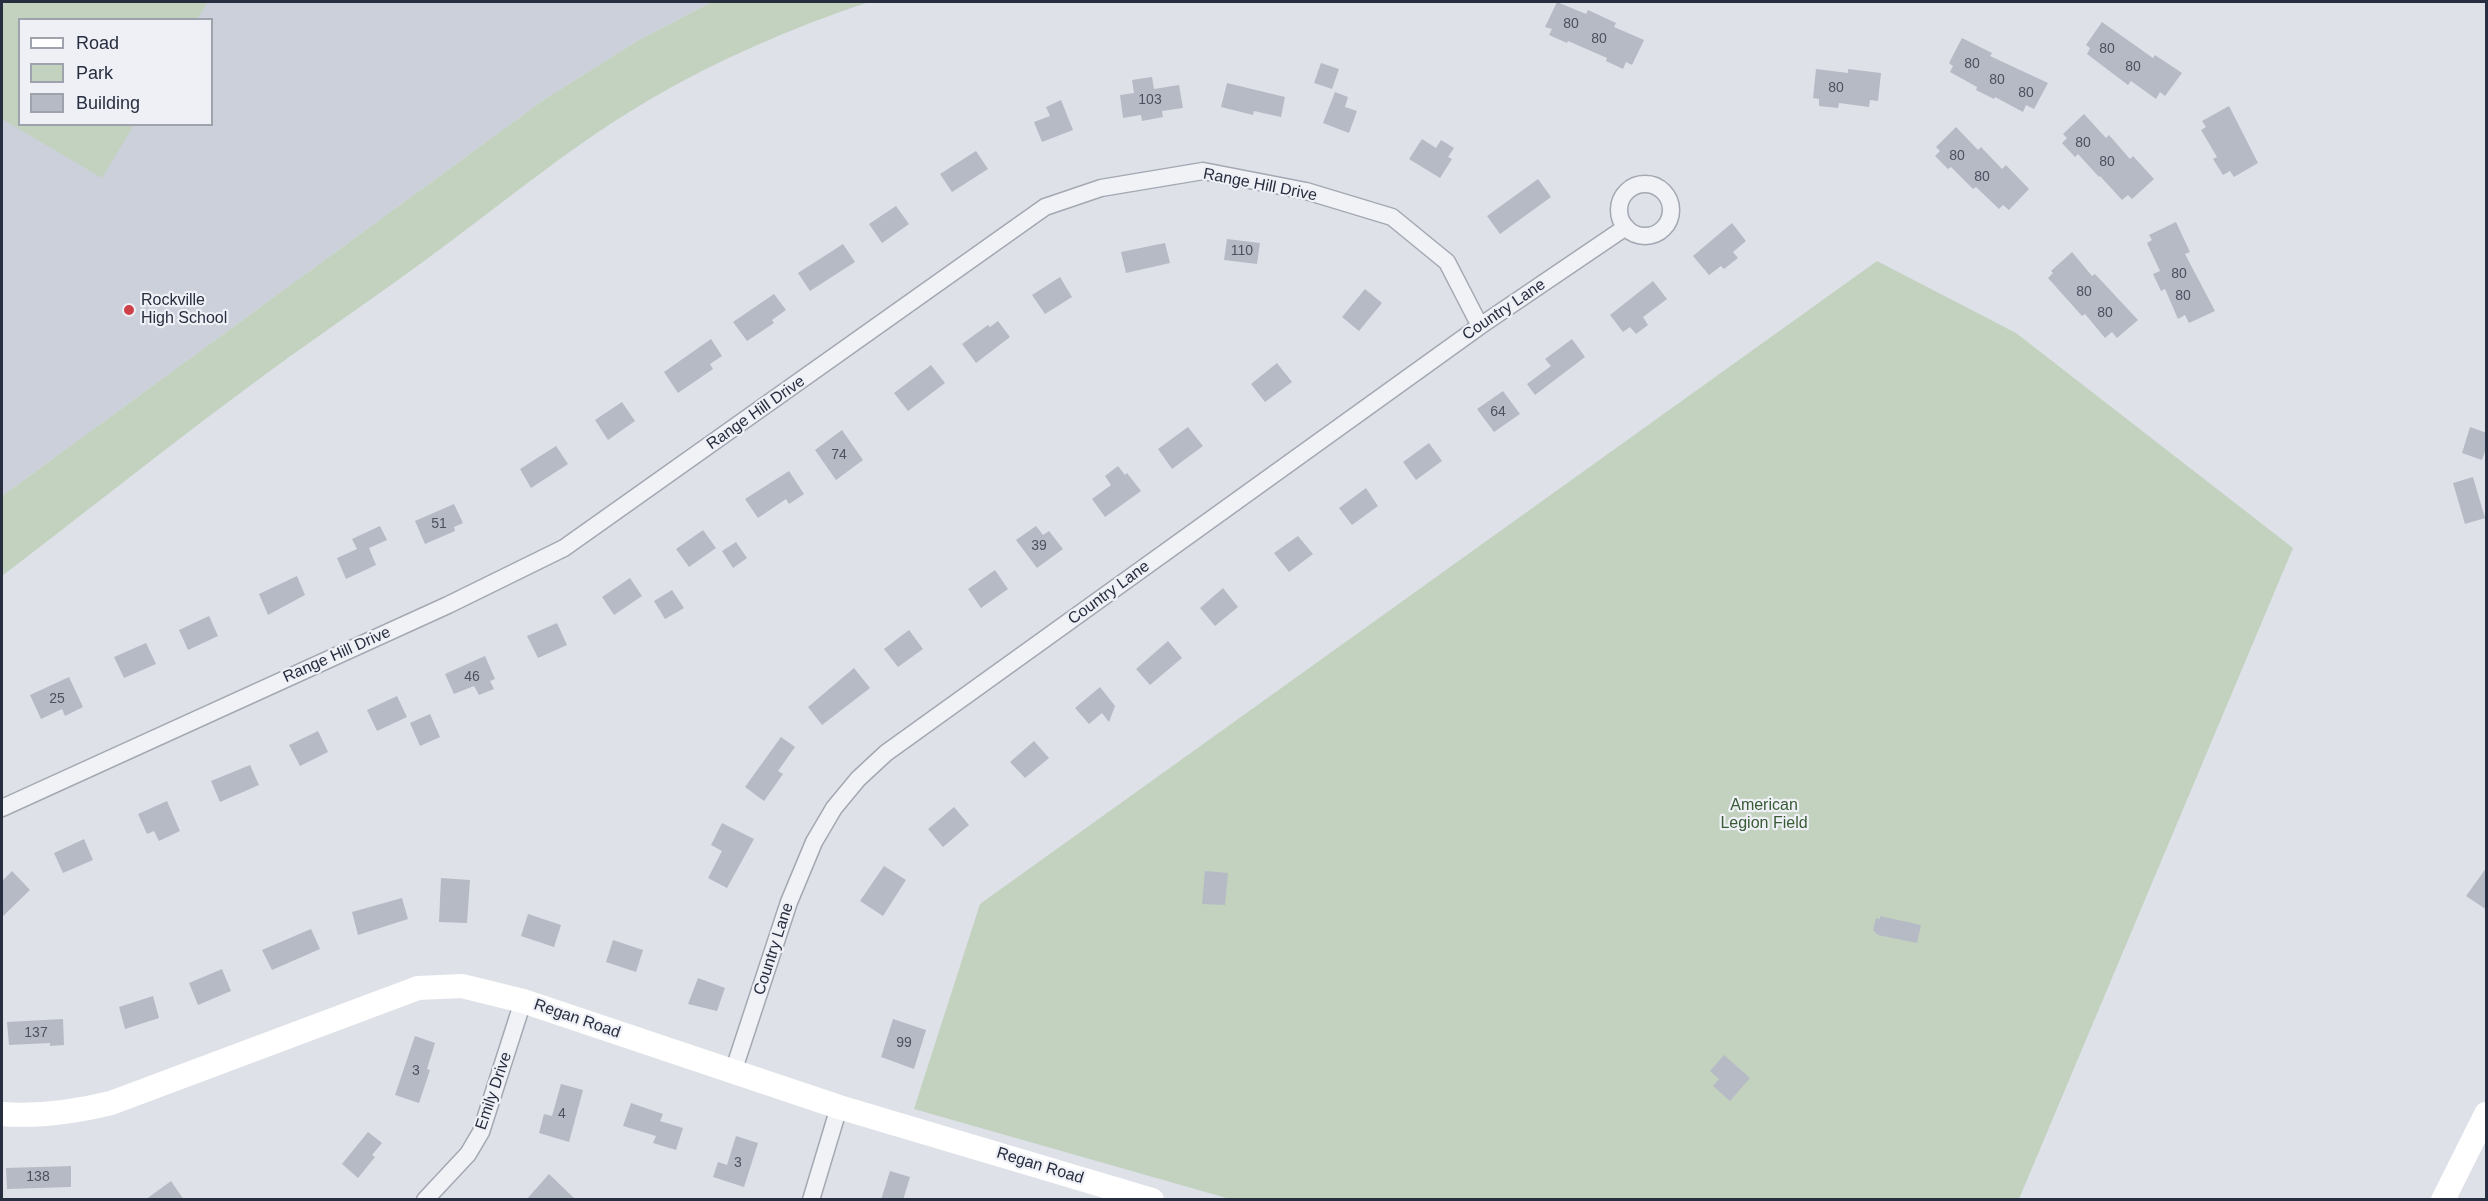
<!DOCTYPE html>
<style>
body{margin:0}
#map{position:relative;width:2488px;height:1201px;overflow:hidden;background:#dee1e8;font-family:Helvetica,sans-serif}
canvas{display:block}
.frame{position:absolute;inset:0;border:3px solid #272e3f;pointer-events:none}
.legend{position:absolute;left:18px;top:18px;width:195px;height:108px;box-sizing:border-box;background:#eef0f6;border:2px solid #9ea2ad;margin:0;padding:8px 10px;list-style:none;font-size:18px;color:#272e3f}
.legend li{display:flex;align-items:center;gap:12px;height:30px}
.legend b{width:30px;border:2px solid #9ea2ad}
</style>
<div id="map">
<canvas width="2488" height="1201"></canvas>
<div class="frame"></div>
<ul class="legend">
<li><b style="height:8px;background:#fff"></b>Road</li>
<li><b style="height:16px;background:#c2d2bf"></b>Park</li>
<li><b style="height:16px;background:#b6bac5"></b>Building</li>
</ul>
</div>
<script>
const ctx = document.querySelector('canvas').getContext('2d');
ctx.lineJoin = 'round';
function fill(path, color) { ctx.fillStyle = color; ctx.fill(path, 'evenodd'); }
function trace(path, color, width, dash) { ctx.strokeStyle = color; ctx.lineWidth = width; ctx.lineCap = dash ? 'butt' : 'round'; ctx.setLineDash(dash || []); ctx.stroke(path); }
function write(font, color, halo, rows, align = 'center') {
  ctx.font = font + ' Helvetica,sans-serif'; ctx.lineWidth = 4.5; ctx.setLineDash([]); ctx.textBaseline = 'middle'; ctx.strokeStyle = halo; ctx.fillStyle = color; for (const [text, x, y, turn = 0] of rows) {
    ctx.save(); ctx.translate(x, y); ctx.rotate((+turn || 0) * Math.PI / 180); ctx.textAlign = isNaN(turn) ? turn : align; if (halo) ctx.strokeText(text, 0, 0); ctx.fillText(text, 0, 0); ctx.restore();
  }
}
const built = new Path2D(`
 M2,2H712L639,40L545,99L2,496ZM20,20H212V124H20Z`);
const green = new Path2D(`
 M5,2H208L197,19L20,20V124L134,125L102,178L2,119V8Z
 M712,2H869C793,27 717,60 649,100C574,144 508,199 439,250C373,299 305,344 239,394C159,453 81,516 2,576V496L545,99L639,40Z
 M1877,261L2016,333L2293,548L2019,1199H1230L914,1109L980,904Z`);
const building = new Path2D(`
 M1557,2L1586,14L1588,10L1616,23L1614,27L1644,40L1632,65L1626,62L1623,69L1606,61L1607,58L1568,41L1567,43L1549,35L1552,29L1545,27Z
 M2102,22L2153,58L2155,55L2182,73L2165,96L2160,92L2156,99L2131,81L2128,85L2087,54L2090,48L2086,45Z
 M1962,38L1992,53L1990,56L2048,83L2034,109L2026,105L2023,112L1995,97L1994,99L1976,90L1977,87L1950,72L1953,66L1949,63Z
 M1321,63L1339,69L1332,89L1314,83Z
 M1816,69L1848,73V69L1881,73L1878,101L1870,100L1869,107L1839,103L1838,108L1819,106V99L1813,98Z
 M1152,77L1154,89L1179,85L1183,108L1162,111L1163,117L1142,121L1141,115L1123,118L1120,95L1134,93L1132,80Z
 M1227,83L1285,97L1281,117L1254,111L1253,115L1221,107Z
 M1335,92L1348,97L1345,107L1357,111L1349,133L1323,123Z
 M1061,100L1073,130L1042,142L1034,122L1050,116L1046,107Z
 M2229,106L2258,163L2234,177L2230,171L2223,175L2213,159L2217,157L2201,130L2206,127L2202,121Z
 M2084,114L2106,138L2109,135L2130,159L2133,156L2154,179L2132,199L2128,195L2122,200L2100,176L2099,177L2078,154L2075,157L2062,143L2067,138L2063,134Z
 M1956,127L1978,150L1981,147L2002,169L2006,165L2029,189L2009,210L2003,205L1999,209L1976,187L1973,189L1951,167L1948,169L1935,156L1940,151L1936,147Z
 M1422,139L1436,148L1441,140L1454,148L1448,157L1452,159L1440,178L1409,159Z
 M976,151L988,169L952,192L940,174Z
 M1538,179L1551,197L1500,234L1487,216Z
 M896,206L909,224L882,243L869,224Z
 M2176,222L2190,252L2185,254L2215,311L2189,323L2185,315L2178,319L2165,289L2161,291L2153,274L2160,271L2147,243L2152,240L2149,235Z
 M1732,223L1746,241L1733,252L1738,258L1724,269L1721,266L1709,275L1693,256Z
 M1227,239L1260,243L1257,264L1224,260Z
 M1165,243L1170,263L1126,273L1121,252Z
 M843,244L855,262L810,291L798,273Z
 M2072,252L2092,276L2095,274L2138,320L2117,338L2112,332L2105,338L2085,314L2082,316L2048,278L2053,273L2051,271Z
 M1060,277L1072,297L1045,314L1032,295Z
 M1653,281L1667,299L1643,317L1648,325L1636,334L1630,327L1623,332L1610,315Z
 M1365,289L1382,303L1359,331L1342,317Z
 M774,294L786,310L772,320L774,323L747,341L733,322Z
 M998,321L1010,337L976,363L962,344L988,325L990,327Z
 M711,339L722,356L710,364L713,369L678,393L664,372Z
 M1572,339L1585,357L1535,395L1527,384L1551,366L1545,359Z
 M1277,363L1292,382L1265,402L1251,384Z
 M931,365L945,383L908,411L894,393Z
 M1503,391L1520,414L1494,432L1477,409Z
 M622,402L635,421L608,440L595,420Z
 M1188,427L1203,446L1172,469L1158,449Z
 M2470,427L2487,433V446L2482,460L2462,453Z
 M842,430L863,460L836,480L815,450Z
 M1429,443L1442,461L1416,480L1403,462Z
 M556,446L568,464L531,488L520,469Z
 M1118,466L1125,475L1127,473L1141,491L1105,517L1092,499L1111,485L1105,476Z
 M789,471L804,494L789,504L786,499L758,518L745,499Z
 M2473,477L2485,518L2465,524L2453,483Z
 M1366,488L1378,506L1352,525L1339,508Z
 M454,504L463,523L454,527L455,531L425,544L415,521Z
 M380,526L387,540L369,548L376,565L346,579L337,558L357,549L352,539Z
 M1036,526L1043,535L1049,531L1063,549L1037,568L1016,540Z
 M703,530L716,548L689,567L676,549Z
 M1298,536L1313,554L1289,572L1274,553Z
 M736,542L747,558L733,568L722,551Z
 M995,570L1008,589L981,608L968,589Z
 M297,576L305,595L268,615L259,594Z
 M630,578L642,596L614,615L602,597Z
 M1223,588L1238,607L1215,626L1200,608Z
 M672,590L684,608L665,619L654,601Z
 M209,616L218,636L188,650L179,630Z
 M557,623L567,645L538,658L527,636Z
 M909,630L923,649L898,667L884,649Z
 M1168,641L1182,658L1150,685L1136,669Z
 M146,643L156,664L124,678L114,657Z
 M485,656L495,679L490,681L494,689L479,695L474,686L454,694L445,674Z
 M854,668L870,688L822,725L808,707Z
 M69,677L83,707L65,716L62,709L41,719L30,695Z
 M1100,687L1115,706L1109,722L1102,713L1089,724L1075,708Z
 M397,696L407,717L377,731L367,710Z
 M430,714L440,737L420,746L410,723Z
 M318,731L328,752L300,766L289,745Z
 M781,737L795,747L778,771L783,774L764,801L745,787Z
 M1034,741L1049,758L1025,778L1010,762Z
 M250,765L259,785L220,802L211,781Z
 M167,801L180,831L159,841L154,831L147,834L138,814Z
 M954,807L969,825L943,847L928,829Z
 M722,823L754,839L727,888L708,878L722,851L711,845Z
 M84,839L93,860L63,873L54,853Z
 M884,866L906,880L883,916L860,901Z
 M2487,867V910L2466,896Z
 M12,871L30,890L2,917V881Z
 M1205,871L1228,873L1225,905L1202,904Z
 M441,878L470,880L467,923L439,922Z
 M402,898L408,919L358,935L352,912Z
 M528,914L561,925L554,947L521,936Z
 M1880,916L1921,925L1917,943L1878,935L1873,930L1876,918L1880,919Z
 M311,929L320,949L272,970L262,950Z
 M613,940L643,950L636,972L606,962Z
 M222,969L231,991L198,1005L189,983Z
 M698,978L725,988L717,1011L688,1004Z
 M153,996L159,1018L125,1029L119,1007Z
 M63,1019L64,1045L50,1046V1043L9,1045L7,1022Z
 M893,1019L926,1030L914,1069L881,1057Z
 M415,1036L435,1043L427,1069L430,1070L419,1103L395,1095Z
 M1724,1055L1750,1078L1730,1101L1713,1086L1719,1079L1710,1071Z
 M561,1084L583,1090L569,1142L539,1133L544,1114L552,1116Z
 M631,1103L663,1114L660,1121L683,1128L676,1150L653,1143L656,1136L623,1126Z
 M368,1132L382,1143L372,1155L375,1157L358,1178L342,1164Z
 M736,1136L758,1143L744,1187L713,1177L718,1162L727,1165Z
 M71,1166V1187L7,1189L6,1168Z
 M890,1171L910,1177L903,1200H881Z
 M549,1174L576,1200H526Z
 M171,1181L184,1200H145Z`);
const street = new Path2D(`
 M1619 210a26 26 0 1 1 52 0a26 26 0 1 1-52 0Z
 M2,808L448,605L564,548L1045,207L1101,188L1203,171L1306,191L1392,217L1447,262L1480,326
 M733,1072L789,902L814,842L834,808L858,779L886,753L1480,326L1626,227
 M425,1200L468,1154L481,1132L523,1001
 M811,1200L839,1107`);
const secondary = new Path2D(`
 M2,1114C39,1117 74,1112 111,1103L418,988L462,986L523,1001L839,1107L1152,1200
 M2443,1200L2486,1114`);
const markers = [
 [129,310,6,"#cf4148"]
];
const numberNames = [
 ["80",1571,24],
 ["80",1599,39],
 ["80",2107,49],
 ["80",1972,64],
 ["80",2133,67],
 ["80",1997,80],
 ["80",1836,88],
 ["80",2026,93],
 ["103",1150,100],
 ["80",2083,143],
 ["80",1957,156],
 ["80",2107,162],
 ["80",1982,177],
 ["110",1242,251],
 ["80",2179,274],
 ["80",2084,292],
 ["80",2183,296],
 ["80",2105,313],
 ["64",1498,412],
 ["74",839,455],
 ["51",439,524],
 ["39",1039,546],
 ["46",472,677],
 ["25",57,699],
 ["137",36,1033],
 ["99",904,1043],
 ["3",416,1071],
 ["4",562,1114],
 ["3",738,1163],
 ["138",38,1177]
];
const streetNames = [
 ["Range Hill Drive",1260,185,11],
 ["Country Lane",1504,310,-34],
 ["Range Hill Drive",756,413,-35],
 ["Country Lane",1109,593,-36],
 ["Range Hill Drive",337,655,-24],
 ["Country Lane",774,949,-72],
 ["Regan Road",577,1019,19],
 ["Emily Drive",494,1091,-71],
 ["Regan Road",1040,1166,17]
];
const poiNames = [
 ["Rockville",141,301],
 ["High School",141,319]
];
const parkNames = [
 ["American",1764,806],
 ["Legion Field",1764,824]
];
fill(built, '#ccd0da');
fill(green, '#c2d2bf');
fill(building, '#b6bac5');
trace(street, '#a3a8b2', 19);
trace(street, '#f1f2f6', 16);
trace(secondary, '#fff', 24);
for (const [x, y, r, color] of markers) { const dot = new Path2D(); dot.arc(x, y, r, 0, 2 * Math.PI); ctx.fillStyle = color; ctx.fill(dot); trace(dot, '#eef0f6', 2); }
write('14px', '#4b5160', null, numberNames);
write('16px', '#272e3f', '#eef0f6', streetNames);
write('16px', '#272e3f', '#eef0f6', poiNames, 'left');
write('16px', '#385b34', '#eef0f6', parkNames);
</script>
